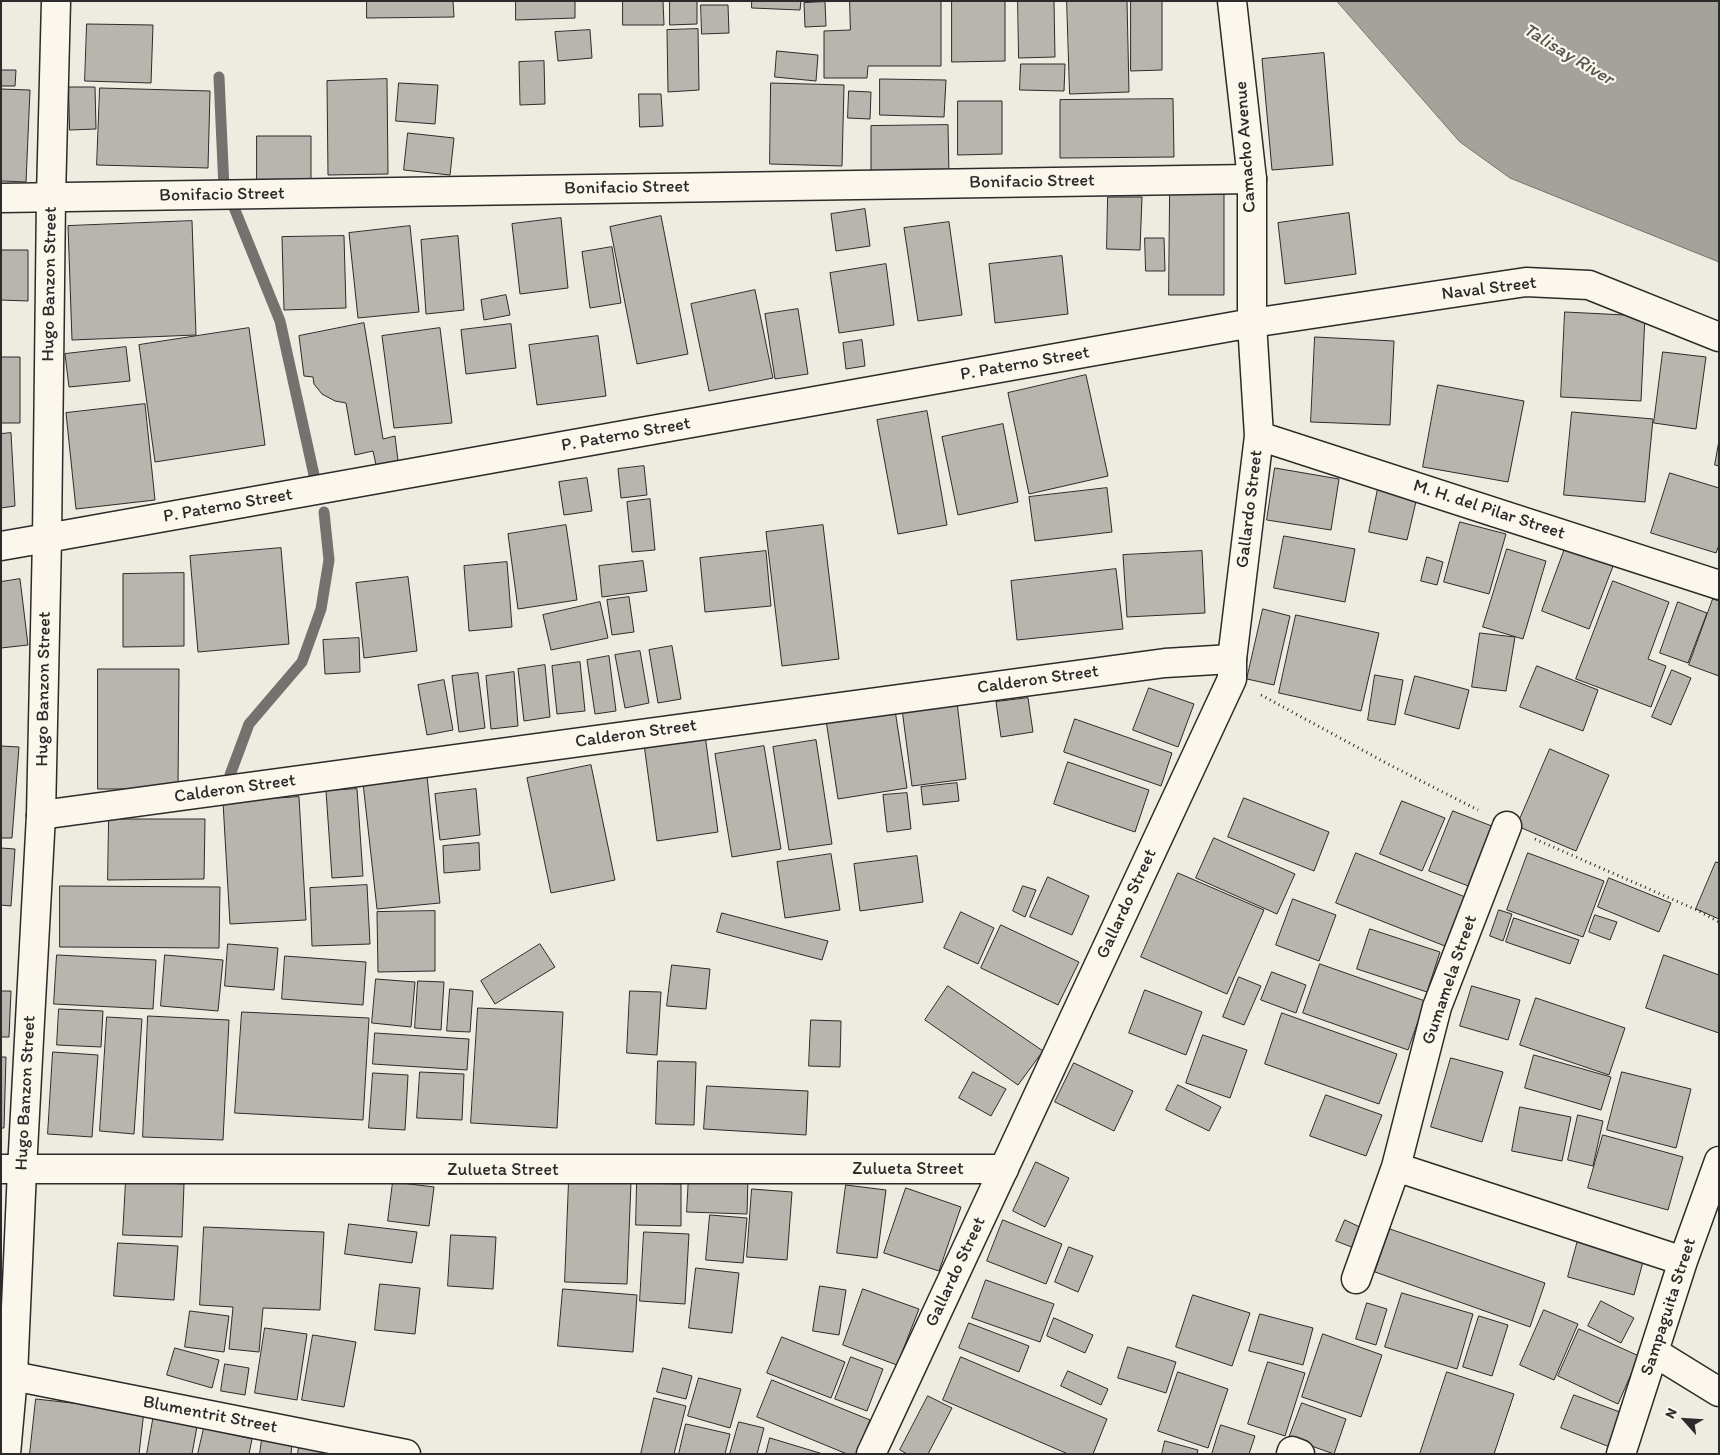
<!DOCTYPE html>
<style>
body{margin:0}
#map{position:relative;width:1720px;height:1455px;overflow:hidden;background:#eeebe0;font-family:Itim,sans-serif}
canvas{display:block}
.frame{position:absolute;inset:0;border:2px solid #2b2b2b;pointer-events:none}
.north{position:absolute;left:1660px;top:1395px;width:50px;height:50px;-webkit-text-stroke:4px #fbf7ec;paint-order:stroke;rotate:296deg;font-size:14px;font-weight:700;line-height:20px;text-align:center;color:#2b2b2b}
.north::after{content:'';display:block;margin:auto;width:18px;height:22px;background:#2b2b2b;clip-path:polygon(50% 0,100% 100%,50% 72%,0 100%)}
</style>
<div id="map">
<canvas width="1720" height="1455"></canvas>
<div class="frame"></div>
<div class="north">N</div>
</div>
<script>
const ctx = document.querySelector('canvas').getContext('2d');
ctx.lineJoin = 'round';
function fill(path, color) { ctx.fillStyle = color; ctx.fill(path, 'evenodd'); }
function trace(path, color, width, dash) { ctx.strokeStyle = color; ctx.lineWidth = width; ctx.lineCap = dash ? 'butt' : 'round'; ctx.setLineDash(dash || []); ctx.stroke(path); }
function write(font, color, halo, rows, align = 'center') {
  ctx.font = font + ' Itim,sans-serif'; ctx.lineWidth = 4.5; ctx.setLineDash([]); ctx.textBaseline = 'middle'; ctx.strokeStyle = halo; ctx.fillStyle = color; for (const [text, x, y, turn = 0] of rows) {
    ctx.save(); ctx.translate(x, y); ctx.rotate((+turn || 0) * Math.PI / 180); ctx.textAlign = isNaN(turn) ? turn : align; if (halo) ctx.strokeText(text, 0, 0); ctx.fillText(text, 0, 0); ctx.restore();
  }
}
const water = new Path2D(`
 M1337,1H1719V262L1510,178L1460,142Z`);
const stream = new Path2D(`
 M219,77L224,189
 M233,205L280,321L314,475
 M230,775L249,724L302,662L321,609L329,560L324,512`);
const building = new Path2D(`
 M367,1H453L454,17L367,18Z
 M516,1H575V18L516,20Z
 M623,1H663L664,25H623Z
 M670,1H697V24L670,25Z
 M752,1H801L800,10L752,8Z
 M850,1H941V66H868L867,78H824V31L850,30Z
 M952,1H1005V61L952,62Z
 M1018,1H1054L1055,57L1019,58Z
 M1067,1H1127L1129,92L1070,94Z
 M1131,1H1162V70L1131,71Z
 M825,2L826,26L805,27L804,3Z
 M701,5H728L729,33L702,34Z
 M87,24L153,25L151,83L85,81Z
 M698,29L699,90L668,92L667,30Z
 M590,30L592,58L558,61L555,32Z
 M777,51L818,55L816,81L775,77Z
 M1324,53L1333,165L1272,170L1262,59Z
 M544,61L545,104L520,105L519,62Z
 M1021,64H1065L1064,91L1020,90Z
 M1,70H16L15,86H1Z
 M387,79L388,174L328,175L327,81Z
 M880,79L946,80L944,117L880,115Z
 M399,83L438,85L435,124L396,121Z
 M771,83L844,85L842,166L770,164Z
 M69,87H95L96,129L70,130Z
 M100,88L210,91L208,168L97,165Z
 M1,89L30,90L26,182L1,181Z
 M849,91L871,92L870,119L848,118Z
 M639,94H661L663,126L640,127Z
 M1173,99L1174,157L1060,158V100Z
 M958,101H1002V154L958,155Z
 M948,125L949,176L871,178V126Z
 M408,133L454,138L450,175L404,170Z
 M257,136H311V182L257,181Z
 M1170,194H1224V295H1169Z
 M1108,197H1142L1140,250L1107,249Z
 M865,209L870,246L836,251L831,214Z
 M1349,213L1356,274L1285,284L1278,223Z
 M661,216L688,354L637,364L610,227Z
 M561,218L568,288L520,294L512,224Z
 M192,221L196,335L72,340L68,226Z
 M949,222L962,315L918,321L904,228Z
 M410,226L419,312L358,318L349,233Z
 M344,236L346,308L284,310L282,237Z
 M458,236L464,310L426,314L421,240Z
 M1145,238H1164L1165,271H1146Z
 M612,247L621,303L590,308L582,252Z
 M1,250H28V301L1,300Z
 M1062,256L1068,314L995,323L989,264Z
 M886,264L894,325L839,333L830,273Z
 M755,290L773,378L709,391L691,304Z
 M506,295L510,315L484,320L481,300Z
 M798,309L808,374L775,379L765,314Z
 M1565,312L1645,316L1641,401L1561,397Z
 M364,323L383,439L395,436L398,461L376,465L373,451L355,455L346,403L335,401L322,394L314,384L313,377L304,376L299,336Z
 M511,324L516,368L466,374L461,330Z
 M249,328L265,445L155,462L139,345Z
 M440,328L452,423L394,428L382,336Z
 M598,336L606,396L537,405L529,345Z
 M1315,337L1394,341L1390,425L1311,422Z
 M862,340L865,366L846,369L843,343Z
 M126,347L130,381L69,387L65,354Z
 M1663,352L1706,357L1696,429L1654,423Z
 M1,357H20V423H1Z
 M1086,375L1108,476L1029,494L1008,393Z
 M1438,385L1524,401L1508,482L1423,467Z
 M145,404L155,500L76,509L66,413Z
 M927,411L947,525L898,534L877,420Z
 M1572,412L1653,419L1645,502L1564,495Z
 M1003,424L1018,502L958,515L942,437Z
 M11,433L15,506L1,508V434Z
 M1719,441V466L1715,465Z
 M644,466L647,495L621,498L618,469Z
 M1275,468L1339,479L1331,530L1267,520Z
 M1670,473L1719,488V545L1716,553L1651,533Z
 M587,478L592,511L564,515L559,482Z
 M1379,484L1418,493L1407,540L1369,532Z
 M1107,488L1112,532L1035,541L1029,497Z
 M650,499L655,550L632,552L627,502Z
 M1460,522L1506,534L1489,594L1444,582Z
 M566,525L577,600L518,609L508,534Z
 M823,525L839,659L782,666L766,532Z
 M1284,536L1355,549L1345,602L1274,588Z
 M1567,543L1615,561L1589,629L1542,611Z
 M281,548L289,644L198,652L190,556Z
 M1507,549L1546,561L1523,639L1483,627Z
 M766,551L771,606L705,612L700,558Z
 M1202,551L1205,613L1127,617L1123,555Z
 M1427,557L1443,562L1437,585L1421,581Z
 M643,561L647,591L602,597L599,566Z
 M507,562L512,627L469,631L464,566Z
 M1116,569L1123,629L1017,640L1011,581Z
 M184,573V646L123,647V574Z
 M408,577L417,651L364,658L356,583Z
 M20,579L28,645L1,648V582Z
 M1613,581L1669,602L1648,659L1666,666L1651,707L1576,679Z
 M629,597L634,632L612,635L607,600Z
 M1713,599L1719,601V676L1689,665Z
 M600,602L608,638L551,650L543,615Z
 M1678,602L1707,613L1688,663L1660,653Z
 M1263,609L1290,616L1274,685L1247,679Z
 M1296,615L1379,633L1361,711L1279,693Z
 M1480,633L1515,637L1506,691L1472,687Z
 M359,638L360,672L325,674L323,640Z
 M672,646L681,699L658,703L649,650Z
 M640,651L649,703L625,708L615,655Z
 M609,656L616,711L595,714L587,660Z
 M580,662L585,711L557,714L552,666Z
 M545,665L550,717L524,721L518,669Z
 M1537,666L1598,690L1583,731L1520,707Z
 M98,669H179L178,789H98Z
 M1672,670L1691,678L1671,725L1652,717Z
 M514,672L518,726L491,729L486,676Z
 M478,673L485,728L459,732L452,676Z
 M1375,675L1403,680L1395,725L1368,720Z
 M1415,676L1469,690L1459,729L1405,714Z
 M444,680L453,730L427,735L418,685Z
 M1149,688L1194,704L1178,747L1133,730Z
 M1028,698L1033,732L1001,737L996,702Z
 M957,702L966,779L912,786L902,709Z
 M895,710L907,788L838,799L826,720Z
 M1075,719L1172,753L1161,786L1064,752Z
 M705,735L718,832L657,841L644,744Z
 M816,740L832,844L789,850L773,747Z
 M1,746L19,747L12,838H1Z
 M764,746L781,849L732,857L715,754Z
 M1550,749L1609,775L1576,851L1517,826Z
 M1068,762L1149,790L1135,832L1054,804Z
 M591,765L615,880L551,893L527,778Z
 M427,776L440,903L377,909L363,783Z
 M957,783L959,801L923,805L921,787Z
 M357,789L363,876L332,878L326,791Z
 M476,789L480,835L440,840L435,794Z
 M907,793L911,829L887,832L883,795Z
 M299,797L306,920L230,924L223,802Z
 M1244,798L1329,832L1314,871L1228,837Z
 M1402,801L1445,818L1422,871L1380,854Z
 M1453,811L1502,830L1479,890L1429,871Z
 M109,819H205L204,879L108,880Z
 M1214,838L1295,874L1277,914L1196,878Z
 M479,843L480,870L444,873L443,846Z
 M1,848L15,849L11,906L1,905Z
 M1356,853L1470,899L1450,948L1336,903Z
 M1528,853L1604,881L1583,937L1507,910Z
 M831,854L840,910L785,918L777,862Z
 M917,856L923,902L860,911L854,864Z
 M1716,862L1719,863V919L1696,909Z
 M1178,873L1264,910L1227,994L1141,957Z
 M1048,877L1089,896L1072,935L1030,917Z
 M1609,878L1671,903L1659,932L1598,907Z
 M367,885L370,944L312,946L310,888Z
 M60,886L220,887L219,948L60,947Z
 M1023,886L1036,890L1025,917L1013,911Z
 M1293,899L1336,915L1319,961L1276,945Z
 M1499,910L1512,914L1503,941L1490,936Z
 M435,911V971L378,972L377,912Z
 M961,912L994,928L978,964L944,948Z
 M722,913L828,941L822,960L717,932Z
 M1595,915L1617,922L1610,940L1589,932Z
 M1514,918L1579,940L1570,964L1506,942Z
 M1001,925L1079,962L1058,1005L981,968Z
 M1370,929L1440,952L1427,992L1357,969Z
 M228,944L278,948L274,990L225,986Z
 M540,944L555,967L495,1004L481,981Z
 M57,955L156,960L153,1009L54,1004Z
 M165,955L223,960L218,1011L161,1006Z
 M1664,955L1719,975V1033L1646,1008Z
 M285,956L366,962L363,1005L282,999Z
 M1320,964L1425,1001L1408,1050L1303,1013Z
 M672,965L710,969L706,1009L667,1006Z
 M1272,972L1306,985L1296,1013L1261,1000Z
 M1239,977L1261,986L1244,1025L1223,1017Z
 M376,979L415,982L411,1027L372,1023Z
 M418,981L444,982L441,1030L415,1028Z
 M948,986L1043,1051L1018,1085L925,1020Z
 M1472,986L1520,1000L1508,1040L1460,1026Z
 M450,989L473,991L470,1032L447,1031Z
 M1145,990L1202,1012L1186,1055L1129,1033Z
 M1,991H11L9,1037H1Z
 M630,991L661,992L657,1055L627,1053Z
 M1536,998L1625,1028L1609,1075L1520,1045Z
 M478,1008L563,1012L557,1128L471,1123Z
 M59,1009L103,1011L101,1047L57,1045Z
 M242,1012L369,1018L363,1120L235,1113Z
 M1282,1013L1397,1054L1379,1104L1265,1064Z
 M148,1016L229,1020L223,1140L143,1137Z
 M107,1017L142,1019L134,1134L100,1131Z
 M811,1020L841,1021L840,1067L809,1066Z
 M375,1033L469,1039L467,1070L373,1064Z
 M1203,1035L1247,1050L1230,1098L1186,1083Z
 M53,1052L98,1055L92,1137L48,1134Z
 M1534,1055L1611,1077L1601,1110L1525,1088Z
 M1,1057H6L4,1128H1Z
 M1451,1058L1503,1072L1482,1142L1431,1127Z
 M658,1061L696,1062L694,1125L656,1124Z
 M1074,1063L1133,1091L1114,1131L1055,1102Z
 M420,1072L464,1074L462,1120L417,1118Z
 M973,1072L1006,1089L991,1116L959,1098Z
 M1622,1072L1691,1089L1676,1148L1607,1130Z
 M373,1073L408,1075L405,1130L369,1128Z
 M1178,1085L1221,1107L1209,1131L1166,1110Z
 M707,1086L808,1091L806,1135L704,1129Z
 M1326,1095L1382,1115L1366,1156L1310,1136Z
 M1520,1107L1571,1117L1562,1161L1512,1151Z
 M1578,1115L1603,1121L1593,1166L1568,1160Z
 M1603,1135L1683,1157L1668,1210L1588,1188Z
 M1036,1162L1069,1178L1045,1227L1013,1211Z
 M689,1175L748,1177L747,1214L687,1212Z
 M569,1180L631,1182L627,1284L565,1282Z
 M126,1181L184,1184L182,1237L123,1235Z
 M393,1182L434,1187L429,1226L388,1221Z
 M637,1183L681,1184V1226L636,1225Z
 M846,1185L886,1190L877,1258L837,1253Z
 M906,1188L961,1207L939,1271L884,1253Z
 M752,1189L792,1192L787,1260L747,1257Z
 M710,1215L747,1218L743,1263L706,1260Z
 M1003,1220L1062,1244L1046,1284L987,1261Z
 M1345,1220L1362,1228L1354,1248L1336,1241Z
 M349,1224L417,1232L412,1263L345,1254Z
 M204,1227L324,1232L320,1310L263,1308L259,1352L229,1349L233,1307L200,1305Z
 M1390,1229L1545,1283L1530,1327L1375,1272Z
 M644,1232L689,1234L685,1304L640,1301Z
 M451,1235L496,1237L493,1289L448,1286Z
 M1578,1240L1644,1258L1634,1295L1568,1277Z
 M118,1243L178,1246L174,1300L114,1296Z
 M1069,1247L1093,1256L1078,1292L1055,1282Z
 M696,1268L739,1273L732,1333L689,1328Z
 M986,1280L1054,1304L1040,1342L972,1318Z
 M380,1284L420,1288L415,1334L375,1330Z
 M820,1286L846,1290L839,1335L813,1331Z
 M563,1289L637,1295L633,1352L558,1346Z
 M863,1289L919,1309L897,1365L843,1345Z
 M1402,1293L1473,1314L1457,1369L1385,1347Z
 M1193,1295L1250,1313L1232,1366L1176,1347Z
 M1601,1301L1634,1318L1621,1343L1588,1326Z
 M1367,1303L1387,1309L1376,1345L1356,1339Z
 M1544,1310L1578,1324L1554,1380L1520,1365Z
 M190,1311L229,1316L224,1352L185,1347Z
 M1260,1314L1313,1328L1303,1365L1249,1351Z
 M1479,1316L1508,1325L1492,1376L1463,1367Z
 M1054,1318L1093,1335L1085,1353L1047,1336Z
 M969,1323L1029,1346L1019,1372L959,1348Z
 M265,1328L307,1334L297,1400L255,1393Z
 M1579,1329L1639,1356L1618,1404L1558,1376Z
 M1323,1334L1382,1355L1361,1417L1302,1397Z
 M313,1335L356,1342L344,1407L302,1400Z
 M782,1337L845,1362L831,1398L767,1373Z
 M1128,1347L1176,1362L1166,1393L1118,1378Z
 M175,1348L219,1360L212,1388L167,1375Z
 M851,1357L883,1369L867,1411L835,1399Z
 M961,1357L1107,1419L1093,1454H1068L943,1400Z
 M1268,1362L1305,1373L1285,1436L1248,1424Z
 M225,1364L249,1368L245,1395L221,1391Z
 M663,1368L692,1376L686,1399L657,1392Z
 M1068,1371L1108,1389L1101,1405L1061,1386Z
 M1178,1372L1228,1389L1208,1448L1158,1431Z
 M1447,1372L1514,1394L1494,1454H1420Z
 M699,1378L741,1389L730,1428L688,1416Z
 M772,1380L870,1420L856,1454H847L757,1417Z
 M1574,1395L1628,1415L1615,1449L1561,1428Z
 M928,1396L952,1408L928,1454H907L900,1450Z
 M654,1398L686,1406L674,1454H641Z
 M36,1399L144,1411L139,1454H30Z
 M1302,1403L1346,1419L1334,1454L1289,1438Z
 M154,1414L198,1421L192,1454H147Z
 M739,1422L764,1428L757,1454H730Z
 M686,1424L730,1434L725,1454H679Z
 M1221,1425L1255,1436L1249,1454H1212Z
 M204,1428L252,1439L249,1454H198Z
 M770,1438L823,1454H766Z
 M262,1439L292,1443L291,1454H260Z
 M300,1439L349,1454H298Z
 M1165,1441L1198,1450L1197,1454H1162Z`);
const path = new Path2D(`
 M1261,695L1388,764L1478,810
 M1535,839L1699,911L1719,922`);
const minor = new Path2D(`
 M1,198L1252,179
 M41,815L1165,663L1232,659
 M1396,1167L1683,1261
 M1,1169H1004
 M1356,1279L1396,1167L1437,1007L1507,826
 M1654,1352L1719,1392
 M13,1376L406,1454
 M1291,1454L1292,1451L1300,1454
 M1621,1454L1683,1261L1719,1161`);
const tertiary = new Path2D(`
 M1259,436L1719,585
 M6,1454L13,1376L22,1170L41,815L47,538L1252,323L1526,282L1589,285L1719,337
 M871,1454L1232,679V659L1259,436L1252,323V179L1232,1`);
const secondary = new Path2D(`
 M1,546L47,538L51,197L56,1`);
const streetNames = [
 ["Camacho Avenue",1246,147,-94],
 ["Bonifacio Street",1032,182,-1],
 ["Bonifacio Street",627,188,-1],
 ["Bonifacio Street",222,195,-1],
 ["Hugo Banzon Street",50,284,-89],
 ["Naval Street",1489,289,-7],
 ["P. Paterno Street",1025,364,-10],
 ["P. Paterno Street",626,435,-10],
 ["P. Paterno Street",228,506,-10],
 ["Gallardo Street",1250,509,-83],
 ["M. H. del Pilar Street",1489,510,18],
 ["Calderon Street",1038,680,-8],
 ["Hugo Banzon Street",44,689,-89],
 ["Calderon Street",636,734,-8],
 ["Calderon Street",235,789,-8],
 ["Gallardo Street",1127,904,-65],
 ["Gumamela Street",1450,980,-71],
 ["Hugo Banzon Street",26,1093,-87],
 ["Zulueta Street",908,1169],
 ["Zulueta Street",503,1170],
 ["Gallardo Street",956,1272,-65],
 ["Sampaguita Street",1669,1307,-72],
 ["Blumentrit Street",210,1415,11]
];
const waterNames = [
 ["Talisay River",1568,55,31]
];
fill(water, '#a4a29a');
trace(water, '#74726e', 1);
trace(stream, '#74726e', 11);
fill(building, '#b8b5ae');
trace(building, '#2b2b2b', 1);
trace(minor, '#2b2b2b', 31);
trace(tertiary, '#2b2b2b', 31);
trace(secondary, '#2b2b2b', 31);
trace(path, '#2b2b2b', 3, [1, 4]);
trace(minor, '#fbf7ec', 28);
trace(tertiary, '#fbf7ec', 28);
trace(secondary, '#fbf7ec', 28);
write('18px', '#2b2b2b', '#fbf7ec', streetNames);
write('italic 19px', '#555552', '#fbf7ec', waterNames);
</script>
